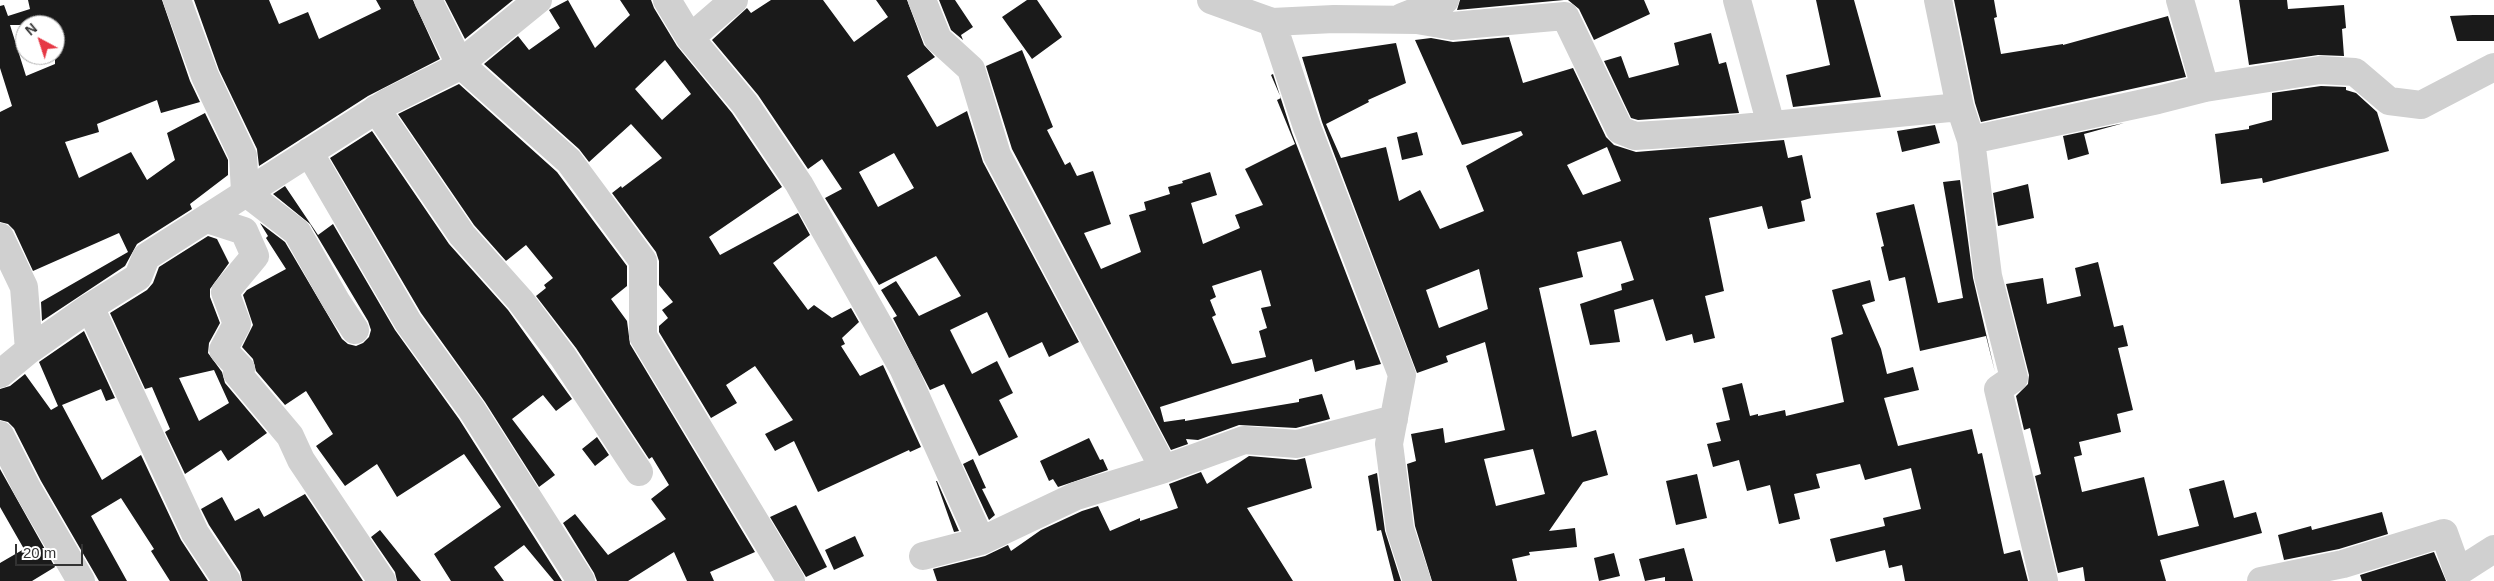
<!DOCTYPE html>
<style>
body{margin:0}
#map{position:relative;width:2494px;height:581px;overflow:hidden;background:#fff;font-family:Arial,sans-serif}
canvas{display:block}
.north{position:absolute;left:15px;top:15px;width:50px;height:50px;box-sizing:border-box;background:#fff;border:1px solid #adadad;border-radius:50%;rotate:320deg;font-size:14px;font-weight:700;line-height:20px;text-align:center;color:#333}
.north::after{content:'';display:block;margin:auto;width:18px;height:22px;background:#e63946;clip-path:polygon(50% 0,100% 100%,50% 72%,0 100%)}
.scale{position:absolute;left:15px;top:544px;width:68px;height:22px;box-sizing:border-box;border:2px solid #333;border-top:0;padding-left:6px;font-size:15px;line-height:18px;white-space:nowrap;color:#333;-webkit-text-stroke:4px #fff;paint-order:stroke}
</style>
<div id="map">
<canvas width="2494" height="581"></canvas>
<div class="north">N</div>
<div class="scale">20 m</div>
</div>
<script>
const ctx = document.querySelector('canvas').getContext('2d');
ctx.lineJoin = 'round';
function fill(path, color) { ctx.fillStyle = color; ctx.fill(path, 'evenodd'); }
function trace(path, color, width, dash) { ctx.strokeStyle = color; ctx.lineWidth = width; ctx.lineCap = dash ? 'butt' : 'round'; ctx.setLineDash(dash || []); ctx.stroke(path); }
const building = new Path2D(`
 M28,0H162L190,81L200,102L161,113L157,100L97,124L99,132L65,142L79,178L131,152L147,180L175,160L167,133L205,113L228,160V175L190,204L192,209L137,244L125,266L42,321L41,302L128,252L119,233L33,271L14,230L8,224L0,222V112L12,106L0,68V6L4,5L8,16L30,9ZM10,25H55V64L26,76Z
 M194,0H269L279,24L308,12L319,39L381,9L376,0H413L440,59L368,96L259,166L257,149L219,70Z
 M445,0H513L465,39Z
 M568,0L595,48L630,15L620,0H651L654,8L677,46L732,113L782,187L709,237L720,255L798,213L810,235L773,263L808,310L814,305L832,318L851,308L859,322L842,338L845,344L841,346L860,376L883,365L921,447L910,452L909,450L818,492L794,441L775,451L765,434L793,420L755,366L726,385L737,403L711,418L659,332V326L668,318L662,310L673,302L659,285V261L656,252L612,193L621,186L622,188L662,158L631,124L589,162L579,149L484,64L518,36L529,50L560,28L549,10ZM665,60L691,94L662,120L635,89Z
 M771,0H823L854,42L888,17L876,0H907L924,45L935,57L907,76L937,127L967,111L983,162L1079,342L1049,357L1042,342L1009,358L987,312L950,330L972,374L997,361L1013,393L999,400L1018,437L979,456L944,384L930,390L893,318L897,316L881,290L896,281L919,316L961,296L936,256L879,285L825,198L842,189L822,159L808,169L758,95L712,40L747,8L751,13ZM894,153L914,188L878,207L859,172Z
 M939,0H955L973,27L961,35L963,40L951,30Z
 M1027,0H1037L1062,37L1032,59L1002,17Z
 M1460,0H1564L1457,10Z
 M1568,0H1644L1650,14L1594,40L1579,9Z
 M1816,0H1854L1881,97L1793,107L1786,75L1830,65Z
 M1954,0H1994L1997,17L1994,18L2001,54L2063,44V45L2168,16L2186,77L1981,122L1975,103Z
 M2239,0H2287L2288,9L2344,5L2346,28L2342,29L2344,56L2318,55L2249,65Z
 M2473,15H2494V41H2457L2450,16Z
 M1711,33L1719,64L1726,62L1739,113L1638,120L1631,118L1604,61L1621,56L1629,78L1679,65L1674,43Z
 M1509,37L1523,83L1573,68L1606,137L1614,145L1636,152L1784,140L1788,158L1802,155L1811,198L1801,201L1805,221L1768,229L1762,206L1709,218L1724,291L1705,296L1715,338L1694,343L1692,334L1666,341L1653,299L1614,310L1620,342L1590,345L1580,304L1622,290L1621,284L1634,280L1621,241L1577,252L1583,277L1539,288L1572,437L1596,430L1608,475L1583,482L1549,531L1575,528L1577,547L1529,552L1530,555L1512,559L1517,581H1432L1415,526L1407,464L1416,461L1411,434L1443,428L1445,443L1505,430L1485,342L1446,356L1448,362L1417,373L1322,122L1302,57L1396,43L1406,83L1368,100L1369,102L1326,124L1341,158L1386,147L1399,201L1420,190L1440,229L1484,211L1466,166L1523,135L1521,131L1462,145L1415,40L1431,38L1453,42ZM1607,147L1621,181L1583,195L1567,165ZM1479,269L1488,309L1439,328L1426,290ZM1533,449L1545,494L1496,506L1484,459Z
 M1022,50L1053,127L1047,130L1065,165L1070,162L1077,176L1093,171L1111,224L1084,233L1101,269L1141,252L1129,215L1146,210L1144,202L1170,194L1168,187L1183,183L1182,181L1210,172L1217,195L1191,203L1203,244L1240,228L1235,215L1263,205L1245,169L1295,144L1277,100L1281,98L1271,75L1273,74L1292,133L1381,364L1356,370L1354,360L1315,372L1312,359L1160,407L1164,422L1185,419V421L1299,402V399L1322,394L1330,419L1296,428L1239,425L1198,440L1186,439L1188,444L1171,450L1012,149L986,66ZM1261,270L1271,306L1261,308L1267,328L1259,331L1266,357L1232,364L1212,317L1216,315L1210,300L1216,297L1212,286Z
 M459,84L557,172L627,266V286L611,299L627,321L630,344L755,552L710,572L714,581H687L674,552L628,581H597L594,573L563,523L575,514L608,555L666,519L651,499L669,485L652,457L649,459L576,348L536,296L546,288L544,285L553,278L526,245L506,261L474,225L398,114Z
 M2321,86L2346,87V90L2356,93L2377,112L2389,151L2263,183L2262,178L2221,184L2215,134L2249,129V126L2272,120V93Z
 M2124,123L2084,134L2089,154L2068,160L2063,136Z
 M1935,125L1940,143L1902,152L1897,131Z
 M372,131L449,244L508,310L572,399L556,411L543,395L512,419L555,475L539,487L485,402L421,313L330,158Z
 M1417,132L1423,155L1402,160L1397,137Z
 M1960,180L1973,278L1995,372L1986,336L1920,351L1905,277L1889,281L1881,247L1884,246L1876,213L1914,204L1938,303L1963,298L1943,182Z
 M2028,184L2034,218L1998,226L1993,193Z
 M285,186L318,235L333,224L395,330L459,419L562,581H554L524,545L494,567L504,581H451L434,554L501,507L464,454L397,497L377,464L345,486L316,446L333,434L306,391L285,405L256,371L253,359L242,347L253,325L243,295L247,290L286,269L266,238L268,236L260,223L285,242L342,339L348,344L356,346L363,343L369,337L371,330L368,321L310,224L273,194Z
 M208,236L217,239L229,263L210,289V297L220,323L209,343L208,353L222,372L225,383L267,433L228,461L221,450L185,474L165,432L170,429L152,387L145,389L110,313L147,290L153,283L159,267ZM214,370L229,403L199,421L179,378Z
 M2098,262L2114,327L2123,325L2128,346L2118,348L2133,410L2117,414L2121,432L2079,442L2082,455L2074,457L2082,492L2144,477L2158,536L2199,526L2189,489L2224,480L2234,518L2256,512L2262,533L2160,560L2166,581H2085L2083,567L2058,573L2035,476L2041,474L2030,428L2024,430L2016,396L2028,384L2029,375L2006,284L2043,278L2047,304L2081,296L2075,268Z
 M1870,280L1875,301L1862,305L1881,349L1887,374L1913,367L1919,390L1884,398L1898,446L1972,429L1978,454L1982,453L2004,554L2020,550L2028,581H1905L1902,565L1889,568L1885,550L1836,562L1830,539L1885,526L1883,518L1921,509L1911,468L1865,480L1860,464L1816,474L1820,488L1794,494L1800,519L1779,524L1770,485L1747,491L1739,460L1713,467L1707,444L1721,441L1716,423L1730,420L1722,388L1742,383L1750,416L1758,414V416L1785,410L1786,416L1844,402L1831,338L1843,334L1832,290Z
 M84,331L115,398L106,401L101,389L62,405L102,480L141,455L181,540L208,581H170L151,551L154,549L121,498L91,516L127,581H99L41,481L14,428L8,422L0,420V389L10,386L25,374L51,410L58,406L39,362Z
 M597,437L609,455L595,466L582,449Z
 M1089,438L1100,460L1103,459L1108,470L1058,487L1053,479L1049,481L1040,461Z
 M1249,456L1296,460L1305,458L1312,488L1247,508L1293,581H937L933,569L985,556L1008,545L1011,551L1041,530L1082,511L1098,506L1110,531L1140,518V521L1178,508L1169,484L1201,472L1207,484Z
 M973,459L986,488L982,489L995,515L989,520L963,464Z
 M0,469L55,567L32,581H0V563L24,549L0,507Z
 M1377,473L1385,531L1401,581H1394L1381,530L1377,531L1368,476Z
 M1697,474L1707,518L1676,525L1666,481Z
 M936,481H937L959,531L954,532Z
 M305,494L363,581H242L240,572L209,525L201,509L222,497L235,521L259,508L264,517Z
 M796,505L827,567L806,577L770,517Z
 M2382,512L2388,534L2339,549L2284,560L2278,535L2311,526L2312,530Z
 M380,530L421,581H397L395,572L371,537Z
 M855,536L864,556L834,570L825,550Z
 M1684,548L1693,581H1665V577L1645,581L1639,559Z
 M2434,552L2446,581H2362L2360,575Z
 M1614,553L1620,576L1599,581L1594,558Z`);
const minor = new Path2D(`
 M177,0L205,76L243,156L245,192L297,232L336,301L355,330
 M428,0L460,64L569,161L643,261V336L791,581
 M667,0L690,38L745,104L799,184L903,368L981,541
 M922,0L938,39L971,69L997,155L1164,469
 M1211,0L1272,22L1307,127L1402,375L1389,444L1400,529L1417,581
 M1737,0L1771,125
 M1938,0L1960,107
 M2180,0L2205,88
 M1402,17L1445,0
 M1272,22L1334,19L1417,20L1452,26L1565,16L1620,130L1635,136L1700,132L1960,107L1971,140L2158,100L2205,88L2320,70L2355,72L2389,101L2421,105L2494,67
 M690,38L734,0
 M376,109L462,235L520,300L563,357L639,472
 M1971,140L1988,276L2014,378L1998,389L2044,581
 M309,152L408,322L472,410L581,581
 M207,219L244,231L255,256L225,292L237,324L223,350L241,369L237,373L290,436L301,460L382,581
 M0,237L24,287L29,350
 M90,307L195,533L227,581
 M0,374L29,350L90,307L138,277L146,257L388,102L452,70L538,0
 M0,435L27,488L81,581
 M923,556L981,541L1076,496L1164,469L1244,440L1297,444L1394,419
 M2261,581L2343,564L2444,533L2458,572L2494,549`);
fill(building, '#1a1a1a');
trace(minor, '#d0d0d0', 28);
</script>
